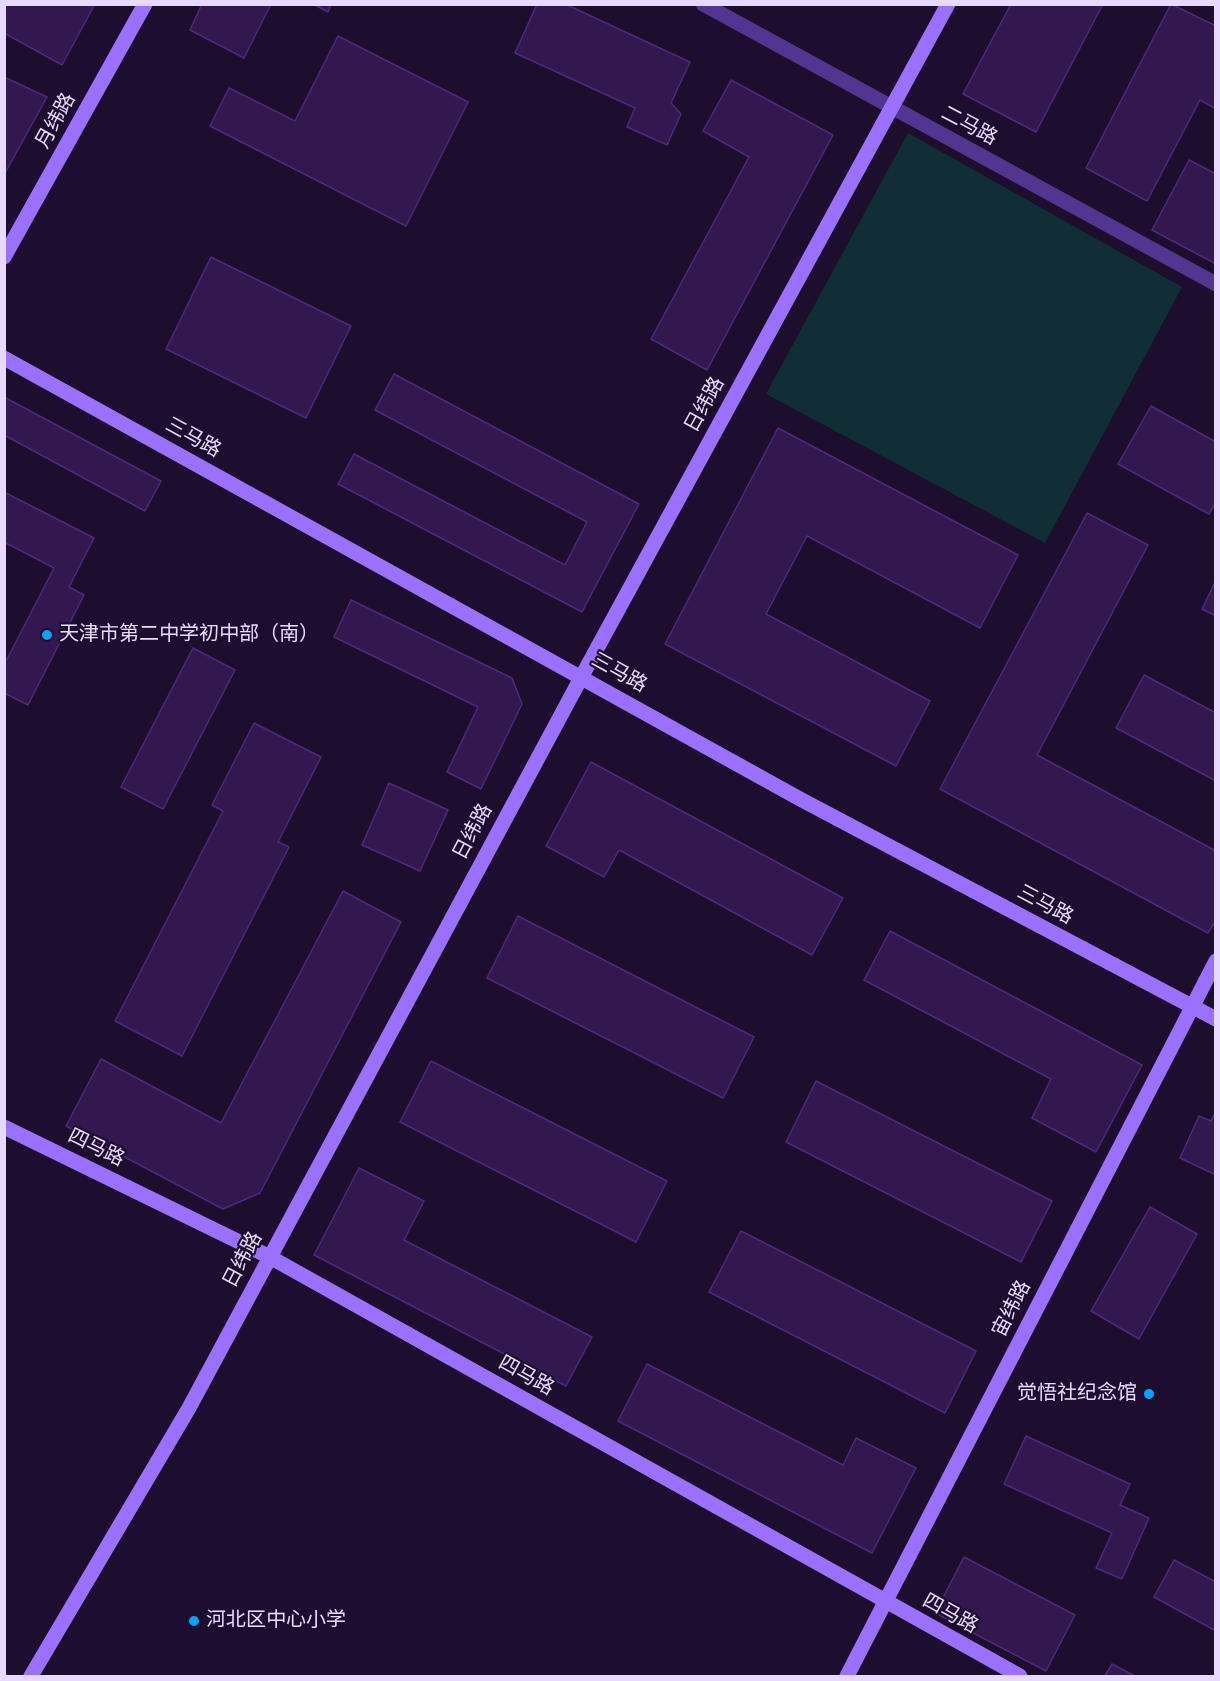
<!DOCTYPE html>
<meta charset="utf-8">
<style>
body{margin:0}
#map{position:relative;width:1220px;height:1681px;overflow:hidden;background:#1c0e2c;font-family:"Space Grotesk",sans-serif}
canvas{display:block}
.frame{position:absolute;inset:0;border:6px solid #e8d9ff;pointer-events:none}
</style>
<div id="map">
<canvas width="1220" height="1681"></canvas>
<div class="frame"></div>
</div>
<script>
const ctx = document.querySelector('canvas').getContext('2d');
ctx.lineJoin = 'round';
function fill(path, color) { ctx.fillStyle = color; ctx.fill(path, 'evenodd'); }
function trace(path, color, width, dash) { ctx.strokeStyle = color; ctx.lineWidth = width; ctx.lineCap = dash ? 'butt' : 'round'; ctx.setLineDash(dash || []); ctx.stroke(path); }
function write(font, color, halo, rows, align = 'center') {
  ctx.font = font + ' "Space Grotesk","Noto Sans SC",sans-serif'; ctx.lineWidth = 4.5; ctx.setLineDash([]); ctx.textBaseline = 'middle'; ctx.strokeStyle = halo; ctx.fillStyle = color; for (const [text, x, y, turn = 0] of rows) {
    ctx.save(); ctx.translate(x, y); ctx.rotate((+turn || 0) * Math.PI / 180); ctx.textAlign = isNaN(turn) ? turn : align; if (halo) ctx.strokeText(text, 0, 0); ctx.fillText(text, 0, 0); ctx.restore();
  }
}
const green = new Path2D(`
 M908,133L1182,287L1045,543L766,394Z`);
const building = new Path2D(`
 M4,4H95L62,65L4,33Z
 M202,4H271L244,58L190,30Z
 M313,4H331L328,12Z
 M537,4H565L690,62L671,103L681,114L667,145L627,127L635,108L515,53Z
 M1011,4H1103L1036,132L963,94Z
 M1171,4L1216,26V109L1200,100L1147,201L1086,168Z
 M338,36L468,102L406,226L210,126L229,88L295,121Z
 M4,77L47,97L4,175Z
 M731,80L833,135L707,370L651,339L749,157L703,131Z
 M1189,160L1216,174V264L1152,230Z
 M211,257L351,326L306,418L166,349Z
 M394,374L639,504L582,612L338,484L354,454L565,565L587,522L375,410Z
 M4,397L161,481L145,511L4,435Z
 M1151,406L1216,442V502L1209,514L1118,464Z
 M778,428L1018,555L980,628L807,536L766,614L930,701L896,766L665,644Z
 M4,492L94,538L69,587L84,595L28,705L4,693V665L54,568L4,542Z
 M1087,513L1148,545L1037,755L1216,851V920L1208,933L940,789Z
 M1216,580V616L1202,609Z
 M351,600L512,678L522,704L481,789L447,772L478,707L334,637Z
 M193,648L235,670L163,809L121,787Z
 M1144,675L1216,713V781L1116,728Z
 M254,723L321,757L278,842L289,847L182,1056L115,1021L223,811L212,805Z
 M591,762L843,898L812,955L619,850L604,877L546,846Z
 M389,783L448,810L420,871L362,845Z
 M343,891L401,922L260,1193L223,1209L66,1126L101,1059L221,1123Z
 M518,916L754,1037L723,1098L487,978Z
 M890,931L1142,1065L1096,1152L1032,1118L1051,1079L864,980Z
 M431,1061L667,1181L636,1242L400,1122Z
 M816,1081L1052,1201L1021,1262L786,1142Z
 M1216,1111V1175L1180,1158L1199,1116L1211,1121Z
 M359,1168L424,1201L404,1240L592,1337L566,1386L314,1255Z
 M1150,1207L1197,1234L1139,1339L1091,1311Z
 M741,1231L976,1351L945,1413L709,1292Z
 M647,1364L843,1465L856,1438L916,1468L872,1553L618,1421Z
 M1026,1436L1130,1484L1120,1505L1149,1518L1122,1579L1096,1568L1112,1533L1004,1484Z
 M964,1557L1075,1615L1046,1671L935,1613Z
 M1174,1560L1216,1582V1631L1154,1597Z
 M1112,1664L1135,1676H1105Z`);
const street = new Path2D(`
 M703,4L1216,284`);
const secondary = new Path2D(`
 M4,257L145,4
 M4,358L800,799L1216,1019
 M4,1127L268,1256L1020,1676
 M31,1676L189,1408L582,676L948,4
 M847,1676L1216,961`);
const markers = [
 [47,635,6,"#05a2ff"],
 [1149,1394,6,"#05a2ff"],
 [194,1621,6,"#05a2ff"]
];
const streetNames = [
 ["月纬路",56,121,-61],
 ["二马路",969,126,28],
 ["日纬路",705,405,-61],
 ["三马路",193,438,29],
 ["三马路",619,673,29],
 ["日纬路",473,832,-62],
 ["三马路",1045,905,28],
 ["四马路",96,1148,26],
 ["日纬路",243,1260,-62],
 ["宙纬路",1012,1309,-63],
 ["四马路",526,1376,29],
 ["四马路",950,1614,29]
];
const poiNames = [
 ["天津市第二中学初中部（南）",59,635],
 ["觉悟社纪念馆",1137,1394,"right"],
 ["河北区中心小学",206,1621]
];
fill(green, '#112e37');
fill(building, '#32184f');
trace(building, '#50287e', 1.5);
trace(street, '#513590', 15);
trace(secondary, '#9b70ff', 15);
for (const [x, y, r, color] of markers) { const dot = new Path2D(); dot.arc(x, y, r, 0, 2 * Math.PI); ctx.fillStyle = color; ctx.fill(dot); trace(dot, '#1c0e2c', 2); }
write('20px', '#e8d9ff', '#1c0e2c', streetNames);
write('20px', '#e8d9ff', '#1c0e2c', poiNames, 'left');
</script>
